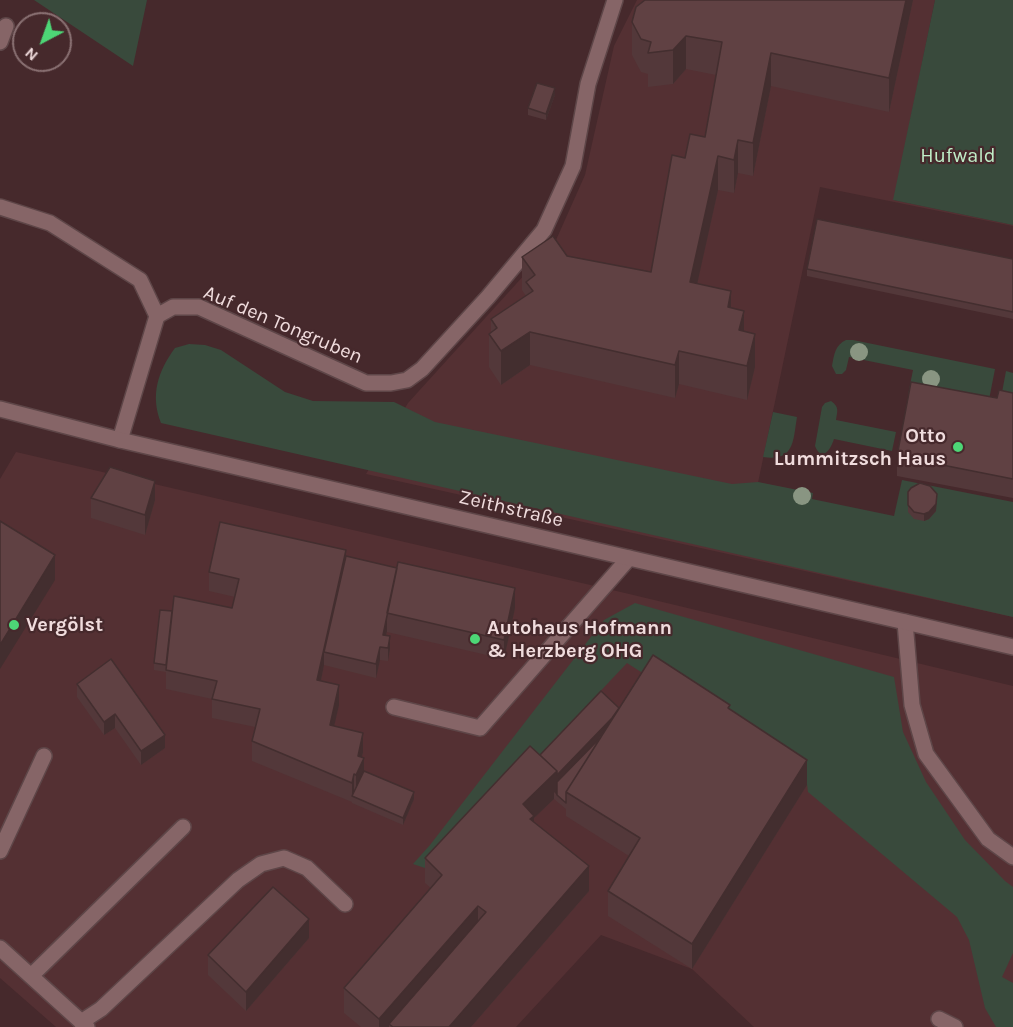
<!DOCTYPE html>
<meta charset="utf-8">
<style>
body{margin:0}
#map{position:relative;width:1013px;height:1027px;overflow:hidden;background:#46292c;font-family:Karla,sans-serif}
canvas{display:block}
.north{position:absolute;left:12px;top:12px;width:60px;height:60px;box-sizing:border-box;background:#46292c;border:2px solid #8a7173;border-radius:50%;rotate:221deg;font-size:16px;font-weight:700;line-height:24px;text-align:center;color:#f0dcdd}
.north::after{content:'';display:block;margin:auto;width:21px;height:27px;background:#4dd676;clip-path:polygon(50% 0,100% 100%,50% 72%,0 100%)}
</style>
<div id="map">
<canvas width="1013" height="1027"></canvas>
<div class="north">N</div>
</div>
<script>
const ctx = document.querySelector('canvas').getContext('2d');
ctx.lineJoin = 'round';
function fill(path, color) { ctx.fillStyle = color; ctx.fill(path, 'evenodd'); }
function trace(path, color, width, dash) { ctx.strokeStyle = color; ctx.lineWidth = width; ctx.lineCap = dash ? 'butt' : 'round'; ctx.setLineDash(dash || []); ctx.stroke(path); }
function write(font, color, halo, rows, align = 'center') {
  ctx.font = font + ' Karla,sans-serif'; ctx.lineWidth = 4.5; ctx.setLineDash([]); ctx.textBaseline = 'middle'; ctx.strokeStyle = halo; ctx.fillStyle = color; for (const [text, x, y, turn = 0] of rows) {
    ctx.save(); ctx.translate(x, y); ctx.rotate((+turn || 0) * Math.PI / 180); ctx.textAlign = isNaN(turn) ? turn : align; if (halo) ctx.strokeText(text, 0, 0); ctx.fillText(text, 0, 0); ctx.restore();
  }
}
const built = new Path2D(`
 M637,0H935L894,200L1013,225V226L820,187L755,497L1013,549V617L366,474L408,403L556,240L585,175L614,46Z
 M16,452L625,593L1013,686V1027H754L692,969L601,935L516,1027H56L0,978V479Z`);
const green = new Path2D(`
 M34,0H147L133,66Z
 M935,0H1013V225L893,200Z
 M846,340H853L995,369L987,410L908,395L913,370L849,357L846,370L842,374H836L832,366C834,355 835,345 846,340Z
 M189,344L205,345L221,350L285,392L313,401L394,402L435,422L732,484L758,482L813,493L812,499L894,516L902,480L1013,502V617L161,423C150,395 158,371 175,348Z
 M1006,371L1013,373V405L1000,403Z
 M831,401C840,407 837,412 836,420L896,432L892,451L834,439C831,449 822,463 815,446L822,407L825,403Z
 M773,412L797,417C793,440 795,462 763,457Z
 M635,603L894,677L903,732L926,782L965,840L1005,881L1013,887V953L1002,977L1013,983V1027H996L985,1008L969,940L957,917L808,792L807,784L730,729L627,663L431,870L413,864L430,845L604,620Z`);
const service = new Path2D(`
 M0,42L6,26
 M905,622L912,705L926,754L988,839L1013,857
 M394,707L480,728L629,558
 M0,851L44,756
 M0,948L87,1027
 M31,976L183,827
 M939,1019L955,1027
 M81,1022L101,1009L238,880L261,864L284,858L307,868L345,904`);
const minor = new Path2D(`
 M0,207L50,223L140,280L157,316
 M120,440L157,316L173,307H199L366,383H391L407,380L422,369L488,297L544,230L573,166L588,84L615,0`);
const tertiary = new Path2D(`
 M0,409L120,440L1013,647`);
const trees = [
 [859,352],
 [931,379],
 [802,496]
];
const wall = new Path2D(`
 M913,0L889,112L771,86L753,176L738,173L734,193L718,190L697,284L731,308L744,331L755,367L747,400L679,384L675,398L530,365L501,385L489,367V334L491,332V319L526,296L522,290V257L567,256L651,272L685,158L705,137L716,75L686,69L673,84L648,87V74L641,72L632,55V22Z
 M555,95L546,120L528,115V108Z
 M1013,259V319L807,276V269Z
 M1013,393V498L897,476V456L997,398Z
 M908,492L936,511L929,519L924,521L914,519L908,512Z
 M91,498L155,500L145,535L91,518Z
 M346,556L515,608L504,659L387,632V631L386,635L390,649L388,661L380,660L376,678L324,665L321,681L339,705L334,726L363,752L362,757L364,771L414,799L403,825L352,803V799V802L252,761V741L255,727L212,718V699L166,689V672L154,670V663L232,608L235,597L209,591V572Z
 M77,684L165,748L141,765L115,728L104,735L77,697Z
 M619,708L730,710L807,785L692,969L608,916V891L629,856L566,816V809L554,799L534,818V823L589,891L471,1027H361L344,1013V988L431,888L425,883V858L540,755Z
 M309,938L246,1011L208,975V955Z`);
const shadedWall = new Path2D(`
 M906,0H913L889,112V78Z
 M686,36V69L673,84V50Z
 M771,53V86L753,176V143Z
 M555,88V95L546,120V114Z
 M738,140V173L734,193V160Z
 M718,156V190L690,316V282Z
 M731,291V324L728,307Z
 M744,311V344L739,330Z
 M530,332V365L501,385V351Z
 M755,334V367L747,400V366Z
 M679,351V384L675,398V365Z
 M155,481V500L145,535V515Z
 M937,501L936,511L929,519L924,521V514Z
 M346,550V569L324,652V665L317,700V680Z
 M55,555V580L0,669V645Z
 M515,588V608L504,659V640Z
 M387,618V631L383,648V635Z
 M390,636V649L388,661V648Z
 M380,647V660L376,678V664Z
 M339,685V705L330,744V725Z
 M620,710L557,795L554,792V799L534,818V841L523,804Z
 M115,714V728L104,735V722Z
 M363,733V752L360,766L364,758V777L356,795V775L358,756Z
 M165,735V748L141,765V751Z
 M807,760V785L692,969V944Z
 M354,774V794L352,796V802V783Z
 M414,792V799L403,825V818Z
 M589,866V891L471,1027H449Z
 M478,906V930L389,1024V1027H379V1019Z
 M309,919V938L246,1011V992Z`);
const building = new Path2D(`
 M645,0H906L889,78L771,53L753,143L738,140L734,160L718,156L690,282L731,291L728,307L744,311L739,330L755,334L747,366L679,351L675,365L530,332L501,351L489,334L497,328L491,319L533,291L526,282L535,275L522,257L553,236L567,256L651,272L672,155L685,158L690,134L705,137L722,42L686,36L673,50L648,53L651,42L641,39L632,22L636,7Z
 M537,83L555,88L546,114L528,108Z
 M817,219L1013,259V312L807,269Z
 M911,382L997,398L999,390L1013,393V479L897,456Z
 M110,467L155,481L145,515L91,498Z
 M920,483L930,486L937,494L936,504L929,512L924,514L914,512L908,505V492L911,488Z
 M0,521L55,555L0,645Z
 M220,522L346,550L317,680L339,685L330,725L363,733L358,756L364,758L356,775L354,774L352,783L252,741L260,709L212,699L217,681L166,670L174,596L232,608L239,579L209,572Z
 M346,556L397,568L383,635L390,636L388,648L380,647L376,664L324,652Z
 M398,562L515,588L504,640L387,613Z
 M160,610L172,611L166,665L154,663Z
 M653,655L730,705L728,708L807,760L692,944L608,891L640,838L566,792Z
 M111,659L165,735L141,751L115,714L104,722L77,684Z
 M601,691L619,708L612,718L557,775V771L540,755Z
 M601,737L566,792V803L557,795V782Z
 M530,746L557,771L523,804L534,816L530,819L589,866L449,1027H393L389,1024L486,912L478,906L379,1019L344,988L442,875L425,858Z
 M364,771L414,792L403,818L352,796Z
 M273,887L309,919L246,992L208,955Z`);
const markers = [
 [958,447,6,"#4dd676"],
 [14,625,6,"#4dd676"],
 [475,639,6,"#4dd676"]
];
const parkNames = [
 ["Hufwald",958,156]
];
const streetNames = [
 ["Auf den Tongruben",283,325,23],
 ["Zeithstraße",511,509,13]
];
const poiNames = [
 ["Otto",946,436,"right"],
 ["Lummitzsch Haus",946,459,"right"],
 ["Vergölst",26,625],
 ["Autohaus Hofmann",487,628],
 ["& Herzberg OHG",487,651]
];
fill(built, '#543033');
fill(green, '#394a3c');
trace(service, '#5e4648', 18);
trace(minor, '#5e4648', 18);
trace(tertiary, '#5e4648', 18);
trace(service, '#866567', 15);
trace(minor, '#866567', 15);
trace(tertiary, '#866567', 15);
ctx.fillStyle = '#899582';
for (const [x, y] of trees) { ctx.beginPath(); ctx.arc(x, y, 9, 0, 2 * Math.PI); ctx.fill(); }
fill(wall, '#53383a');
fill(shadedWall, '#432e2f');
fill(building, '#604143');
trace(building, '#432e2f', 1.5);
for (const [x, y, r, color] of markers) { const dot = new Path2D(); dot.arc(x, y, r, 0, 2 * Math.PI); ctx.fillStyle = color; ctx.fill(dot); trace(dot, '#46292c', 2); }
write('20px', '#c0eec8', '#46292c', parkNames);
write('20px', '#f0dcdd', '#46292c', streetNames);
write('bold 20px', '#f0dcdd', '#46292c', poiNames, 'left');
</script>
